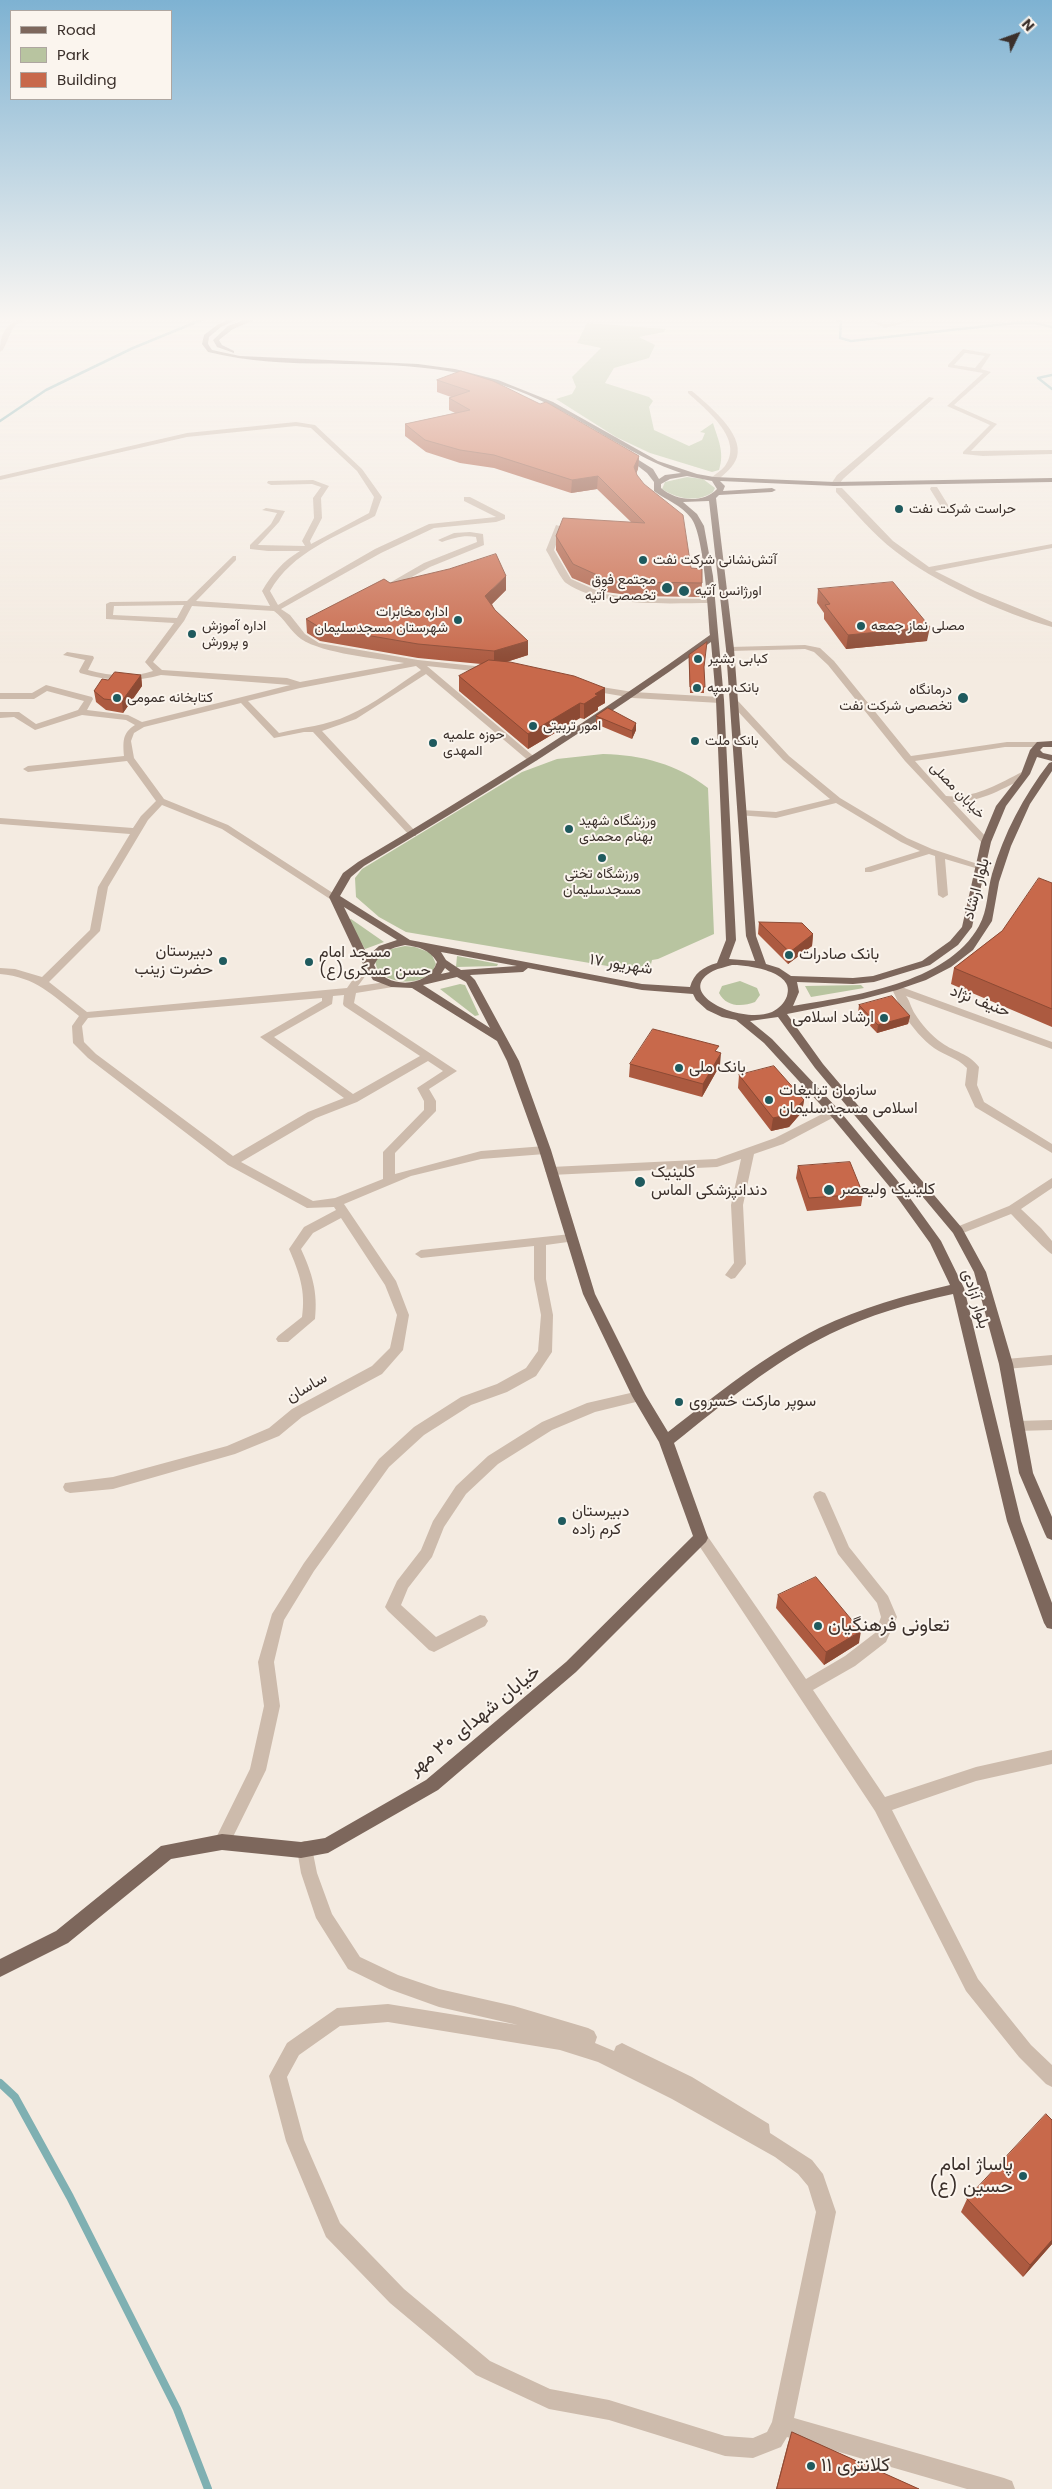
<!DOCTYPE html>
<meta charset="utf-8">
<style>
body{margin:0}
#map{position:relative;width:1052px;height:2489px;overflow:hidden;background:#f4ebe1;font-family:Poppins,sans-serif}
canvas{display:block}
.legend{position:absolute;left:10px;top:10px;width:162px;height:90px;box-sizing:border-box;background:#fbf5ee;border:1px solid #aea6a0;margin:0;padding:6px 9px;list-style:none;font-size:15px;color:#3b302b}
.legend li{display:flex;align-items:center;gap:10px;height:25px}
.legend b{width:25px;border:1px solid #aea6a0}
.north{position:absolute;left:992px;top:10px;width:50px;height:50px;-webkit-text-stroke:4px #fbf5ee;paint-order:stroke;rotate:48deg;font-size:14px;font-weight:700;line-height:20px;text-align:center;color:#3b302b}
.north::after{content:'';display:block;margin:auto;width:18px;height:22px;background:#3b302b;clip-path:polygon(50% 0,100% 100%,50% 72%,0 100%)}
</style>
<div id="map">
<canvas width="1052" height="2489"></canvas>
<ul class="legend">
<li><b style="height:6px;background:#7d675c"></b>Road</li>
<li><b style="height:14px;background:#b8c4a0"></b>Park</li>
<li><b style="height:14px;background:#c8694b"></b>Building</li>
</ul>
<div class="north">N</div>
</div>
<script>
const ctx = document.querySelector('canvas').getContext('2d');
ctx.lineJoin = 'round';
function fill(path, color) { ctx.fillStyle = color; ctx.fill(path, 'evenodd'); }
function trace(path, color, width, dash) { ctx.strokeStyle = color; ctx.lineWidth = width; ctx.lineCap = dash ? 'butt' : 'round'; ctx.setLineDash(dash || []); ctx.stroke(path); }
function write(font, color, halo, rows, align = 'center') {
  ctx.font = font + ' Poppins,Vazirmatn,sans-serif'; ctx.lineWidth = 4; ctx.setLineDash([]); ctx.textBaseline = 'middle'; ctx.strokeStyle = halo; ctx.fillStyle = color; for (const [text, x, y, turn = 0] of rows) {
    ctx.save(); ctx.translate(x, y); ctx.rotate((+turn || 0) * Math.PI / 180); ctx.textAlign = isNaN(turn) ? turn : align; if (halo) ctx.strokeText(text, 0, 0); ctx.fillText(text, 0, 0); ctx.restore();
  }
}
const green = new Path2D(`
 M587,323L666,329L664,332L639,337L655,345L649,358L614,368L605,383L649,397L653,401L649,407L654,430L689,446L702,440L705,433L700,432L713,423C718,440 725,452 719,470L712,472L650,453L616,437L556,399L572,394L576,387L572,377L601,348L577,343Z
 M687,477L703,479L715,488L713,492C698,503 677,499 662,489L665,482Z
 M603,754C642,755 677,764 708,788L714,934L658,959L652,960L649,973L406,932L379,917L356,897L355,878L362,869L522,772L557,759Z
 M351,919L384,942L365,949L348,920Z
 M405,946L415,947L431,953L436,964C428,987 394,985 378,972L375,961L386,950Z
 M457,956L498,964L497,966L456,967Z
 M740,981L757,988L760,995L755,1002C742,1007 726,1007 719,993L722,986Z
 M460,984L465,985L479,1015L475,1016L440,989Z
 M861,985L864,988L811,997L805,986Z`);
const streamFar1 = new Path2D(`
 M827,316L841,321L840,338L851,341L1015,323H1035L1052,327
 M1052,375L1038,378L1052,389
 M0,421L46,390L133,348L211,316`);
const stream = new Path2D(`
 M0,2083L15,2097L70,2197L177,2409L208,2489`);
const minor = new Path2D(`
 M24,316H32L14,326L3,350L0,352C0,331 7,325 24,316Z
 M859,316C869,316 877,324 886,324C900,324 916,316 931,316L885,328Z
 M963,349L991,354L981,369L991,372L954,405L997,424L971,451L1052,450V454L983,456L963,454V452L990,425L947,406L983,373L948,367V365ZM965,353L985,356L975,368L954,365Z
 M688,391H692C708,405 744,433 737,457C734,467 724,474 717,481L710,479C715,474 721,471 725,466C745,439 705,409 688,393Z
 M929,397L934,398L843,479L838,486H832L831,484L837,475Z
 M296,422L315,425L362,469L382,497L375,516C337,536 292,552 270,591L278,605L375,549L429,524L496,517L464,501V497H470L505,515V519L496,522L434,528L381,553L281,609L290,615L305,634L319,643L418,660L494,668L495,670L491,673L427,666L538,760L530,762L426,674L356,719L322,731L416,832V836H410L313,732H304L274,738L241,703L144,727L134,733L131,741L134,758L164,799L228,825L339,897L338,899H330L222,829L162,805L148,820L108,887L100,931L49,982L87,1012L347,988L365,962H373L374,964L358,986L393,981L398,984L393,987L356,993L354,1003L457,1071L429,1089L436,1101V1111L395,1153V1174L481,1151L545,1146L551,1150L545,1154L481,1159L411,1176L344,1204L396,1281L409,1315L403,1350L382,1374L302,1417L279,1436L235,1454L113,1489L70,1493L65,1491L63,1487L65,1483L113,1477L227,1446L269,1428L292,1409L372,1366L390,1348L397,1315L385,1285L341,1218L313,1233L301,1249C312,1273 318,1292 315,1319L288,1342H278L276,1339L278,1336L302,1317C306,1291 299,1272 289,1249L304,1227L336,1210L334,1207L307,1208L228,1165L88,1058L73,1043L72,1026L79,1016C52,995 36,977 0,974V968L15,969L42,977L90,930L98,887L130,834L0,824V818L133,828L141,816L156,801L127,761L28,772L23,769L28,766L124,756C123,742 122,733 135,725L126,720L82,715L35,730L14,717L0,718V712H19L36,724L78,710L84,701L47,691L34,699H0V693H32L46,685L92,697L93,699L87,710L128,715L142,722L290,685L161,675C133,683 107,681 80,673L79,671L85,660L63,655L67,652L93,656L94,658L88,670C109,676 132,678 153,671L145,662L174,623L106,619V604L110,602L187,601L233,556H236V560L196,601L270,606L262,591C272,574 283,561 300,551H268L250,549V545L271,524L277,513L262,510L266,508L285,511L279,522L258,545L305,546L302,541L314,518L313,498L321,487L312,484L271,485L267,483L268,481L313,480L329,486L321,498L322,518L310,541L311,544L369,513L374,497L357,471L311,428L296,426L187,437L0,480V476L187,433ZM184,605L177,618L113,615L114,606ZM192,606L274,611C285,619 291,632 301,639C324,654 376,658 404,663L300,682L287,678L162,670L153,662L184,621ZM416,666L421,670C398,685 374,704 349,715C326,726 303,727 279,733L248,701L300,688ZM344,995L343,1004L344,1006L420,1056L353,1094L274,1037L332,1004L333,996ZM322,998V1001L260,1037L344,1098L308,1112L233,1156L96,1054L84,1042L82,1026L88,1018ZM428,1061L443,1071L417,1088L424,1101V1110L383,1152V1179L335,1198L313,1201L241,1162L316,1118L357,1102Z
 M931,487H937L950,508L949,510H943L930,489Z
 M836,488H842L893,541L929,567L1052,544V548L935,571L975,591L1052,622V627C1004,614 934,582 895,551C873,534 855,512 836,492Z
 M556,525L563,527L554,550L571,579L605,594L635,598L711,599L715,601L711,603C669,603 602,608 566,583C560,578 551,558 546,550Z
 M470,532L483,534L484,545L430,567L386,591L379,589L424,563L477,542L476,537C463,535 454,538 442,542L438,540L454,533Z
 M805,645L820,648L834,661L911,756L1007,742H1043V746L1040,747H1005L915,761L946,796C974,799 998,784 1022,772H1028V776C1004,788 980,803 953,802L989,840V844H983L905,761L828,665L814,652L805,649L730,651L726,649L730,647Z
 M589,685L633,692L720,697L724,700L720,703L633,698L586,690V686Z
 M735,700L738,701L789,756L840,798L907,838L932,849L987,867L982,870L945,859L948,895L943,898L938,895L935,856L929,854L871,872H865V868L920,851L901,842L836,803L776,818L738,815V811L741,810L776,812L830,799L783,760L732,705L731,703Z
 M896,985L1052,1042V1049L906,996C910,1001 911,1008 915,1014C921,1024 932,1036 942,1043C956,1053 967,1052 979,1067L977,1085L984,1102L1052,1144V1153L975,1107L965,1085L967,1068C956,1057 946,1056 934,1048C923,1040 912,1027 905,1016C899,1007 897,997 891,988Z
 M834,1108L838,1109L840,1112L838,1115L783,1144L754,1154L743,1205L746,1264L735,1278L731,1279L725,1275L734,1263L731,1205L741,1159L717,1167L551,1175L545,1171L551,1167L716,1159L775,1138Z
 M1052,1178V1188L1021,1209L1041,1228L1052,1241V1254C1048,1253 1018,1221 1011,1214L958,1235L952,1231L954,1228L1009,1206Z
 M571,1234L577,1238L575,1241L546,1245V1279L553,1315L552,1352L536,1376L507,1392L471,1405L424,1435L389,1467L314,1571L284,1620L274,1662L280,1706L266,1770L228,1847L222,1850L216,1847L214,1842L250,1769L264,1706L258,1662L272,1614L304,1563L379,1459L414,1427L461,1397L497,1384L526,1368L538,1351L541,1315L534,1279V1246L421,1258L415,1254L421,1250Z
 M1052,1355V1365L1006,1369L1001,1367L999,1364L1001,1361L1006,1359Z
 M639,1391L644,1392L646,1396L644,1400L595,1412L552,1430L498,1464L466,1494L444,1527L432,1557L408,1588L401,1605L436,1637L480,1615L485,1616L488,1621L485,1626L434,1652L429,1650L388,1611L385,1607L397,1581L421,1550L433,1521L456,1486L488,1456L542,1422L587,1403Z
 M1052,1420V1430L1017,1431L1012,1430L1010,1426L1012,1422L1017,1421Z
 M820,1491L825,1493L827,1497L849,1547L888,1596L897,1617L886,1642L855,1666L813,1690L885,1797L976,1767L1052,1750V1764L976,1781L892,1810L978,1979L1031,2045L1052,2065V2087L1046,2084L1019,2057L966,1991L875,1811L694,1538L696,1534L701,1532L706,1534L806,1679L845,1656L875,1633L881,1617L877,1603L838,1554L813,1497L815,1493Z
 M305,1841L311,1843L317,1873L332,1914L360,1957L398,1975L439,1989L514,2006L588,2028L594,2031L597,2037L595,2043L614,2051L616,2046L622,2043L628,2046L692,2077L769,2124L770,2133L812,2160L823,2174L836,2212L794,2418L1004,2478L1012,2481L1015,2489H967L787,2437L781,2447L753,2458L725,2456L609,2420L549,2409L476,2375L390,2303L326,2237L286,2141L269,2076L287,2043L337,2008L388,2004L518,2025L439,2007L389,1989L348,1969L316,1918L301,1873L297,1849L299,1843ZM388,2022L560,2050L598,2062L672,2099L775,2157L798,2174L808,2186L816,2212L772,2422L767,2432L753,2438L725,2436L609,2400L550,2389L490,2361L404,2289L340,2223L304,2140L287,2077L299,2055L340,2026Z`);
const major = new Path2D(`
 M236,316H244L221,327L209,337L208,344L212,350L240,356L418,364L455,369L498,380L553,402L658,461L697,474L714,477L835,482L1052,478V482L835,486L720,481L725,486L723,491L772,488L776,490L772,492L719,495L716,498L734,649L756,936L766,964L779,968L791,976L853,978L873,976L922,961L950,941L962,927L981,842L996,806L1021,774L1030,750L1037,742L1052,741V747H1043L1040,750L1043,753L1052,755V761L1037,757L1030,774L1006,806L991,842L972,927L958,945L930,965L874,982L853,984L797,982L799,992L793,1006C852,996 947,984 979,926C988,910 987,891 992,874C1004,833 1023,797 1049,763L1052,762V771L1030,804L1011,846L999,882L992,921L973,950L951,967L926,980L897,990L863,999L787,1014L823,1064L962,1228L986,1272L1013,1364L1033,1473L1052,1517V1540L1047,1538L1045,1534L1019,1473L999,1364L974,1272L953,1233L815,1068L778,1017L750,1021L772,1039L838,1109L897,1180L941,1241L964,1288L1021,1521L1052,1603V1629L1047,1628L1044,1623L1007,1521L953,1294C911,1303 869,1315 830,1334C773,1362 723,1404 674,1443L708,1538L706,1542L576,1672L438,1790L328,1853L301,1858L222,1850L171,1859L68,1943L0,1977V1959L56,1931L161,1846L222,1834L301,1842L325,1838L426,1780L566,1662L693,1536L659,1442L632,1396L583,1294L539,1150L507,1061L497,1041L412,988L391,987L373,980L352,946L329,897L343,873L358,862C478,791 596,717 710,635C708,611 704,534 691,518C681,505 666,500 654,491V482L647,473L621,453L626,452L653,469L659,479L665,475L681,473C634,457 594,427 550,405C520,390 486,378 453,372C372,357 288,372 208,352L202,344L204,335L217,325ZM687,476L712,481L717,489C703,504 676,501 661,488V484L670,479ZM709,501L726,649L746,936L755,961L729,959L736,940L724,700L713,576L704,526L697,514L683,502ZM711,642L716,700L726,940L717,963C703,967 694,973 690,987L642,984L410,940L340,896L351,877L364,866C483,796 599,723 711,642ZM344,907L397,940L379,946L368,956ZM405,945C419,947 429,949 437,962C428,989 385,989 374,965C381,952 390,948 405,945ZM441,952L517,966L461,970L446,960ZM732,965C747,965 796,971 787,996C784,1004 779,1008 772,1012C741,1025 672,993 713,971C719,968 726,967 732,965ZM445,968L450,972L441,974ZM528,968L642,990L693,994L696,1000L707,1010L722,1017L736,1020L764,1043L830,1115L889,1186L930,1243L950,1285C906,1295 861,1308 819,1328C765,1355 716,1395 668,1432L645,1394L595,1294L551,1150L519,1061L475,980L470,975L523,972ZM457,977L466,982L490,1028L423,985Z
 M254,316H264L233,329L219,340L222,345L234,351V353L217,347L213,340L228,326Z`);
const wall = new Path2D(`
 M461,371L639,456L638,469L636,473L691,568L702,583L701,597L635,596L606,592L572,578L556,550V536L631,522L597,489L571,493L494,468L460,463L426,452L405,436V424L455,413L449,410V398L451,397L437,392V380Z
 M390,583L506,590L492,604L495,610L528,641V655L506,662L605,688V703L598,707V710L584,719L580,718L528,749L459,691V676L481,664L418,658L320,641L307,633L306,619Z
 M818,589L927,641L846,649L824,619V613L817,603Z
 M689,655L704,668V693H690Z
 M141,675L142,686L123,713L106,710L96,702L94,691L108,680Z
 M596,716L636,723V730L632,739L596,724Z
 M1052,883V1027L951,984L954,968L1002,931Z
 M759,922L813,934L812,946L788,964L758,934Z
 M859,1005L910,1016L908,1024L877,1033L858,1013Z
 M718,1052L720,1065L702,1097L629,1077L630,1064Z
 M739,1075L804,1100L802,1112L789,1127L771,1131L738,1088Z
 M798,1166L863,1194L861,1206L807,1211L796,1178Z
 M778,1595L859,1643L824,1665L776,1608Z
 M1052,2120V2244L1023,2277L961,2212L967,2199Z
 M792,2432L919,2489H776L788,2443Z`);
const shadedWall = new Path2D(`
 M639,456L638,469L634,480V467Z
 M598,476L597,489L571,493L572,480Z
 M506,576V590L486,610L485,596Z
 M930,627L927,641L846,649L848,635Z
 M528,641V655L494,666V651Z
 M141,675L142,686L123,713L122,701Z
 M605,688V703L598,707V710L584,719V704L595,694Z
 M580,703V718L528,749V734Z
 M636,723V730L632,739V731Z
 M813,934L812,946L788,964L790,952Z
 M910,1016L908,1024L877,1033L878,1025Z
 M721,1053L720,1065L702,1097L703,1084Z
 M804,1100L802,1112L789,1127L771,1131L773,1118Z
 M861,1631L859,1643L824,1665L826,1652Z
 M1052,2240V2244L1023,2277L1030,2265Z`);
const building = new Path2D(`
 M461,371L493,381L540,404L546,402L639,456L634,467L637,475L644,484L683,515L691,568L702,569V583L636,582L606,579L573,564L556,536L563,518L645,523L598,476L572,480L494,455L460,450L425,440L405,424L470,410L449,398L470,391L437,380Z
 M496,554L506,576L485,596L495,610L528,641L494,651L418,644L319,627L306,619L384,579L390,583L449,569Z
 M893,582L930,627L848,635L825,605L830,604L818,589Z
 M707,642L704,667L705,687H690L689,655Z
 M489,660L510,662L574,676L605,688L595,694L598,695L584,704L580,703L528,734L459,676Z
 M115,672L141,675L122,701L104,699L94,691L102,679L108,680Z
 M608,708L636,723L632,731L596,716Z
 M1039,878L1052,883V1009L954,968L1002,931Z
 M759,922L802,923L813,934L790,952Z
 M892,996L910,1016L878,1025L859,1005Z
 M653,1029L719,1046L715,1051L721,1053L703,1084L630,1064Z
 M774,1066L804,1100L791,1114L773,1118L739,1075Z
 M850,1162L863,1194L809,1198L798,1166Z
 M816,1577L861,1631L826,1652L778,1595Z
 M1046,2114L1052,2120V2240L1030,2265L967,2199Z
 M792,2432L919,2489H777Z`);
const markers = [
 [899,509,5,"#1f5a5e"],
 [643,560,5,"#1f5a5e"],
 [667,588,6,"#1f5a5e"],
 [684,591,6,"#1f5a5e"],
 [458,620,5,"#1f5a5e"],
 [861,626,5,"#1f5a5e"],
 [192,634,5,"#1f5a5e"],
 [698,659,5,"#1f5a5e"],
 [697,688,5,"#1f5a5e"],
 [117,698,5,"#1f5a5e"],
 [963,698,6,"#1f5a5e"],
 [533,726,5,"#1f5a5e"],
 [695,741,5,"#1f5a5e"],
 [433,743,5,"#1f5a5e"],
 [569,829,5,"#1f5a5e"],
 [602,858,5,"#1f5a5e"],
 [789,955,5,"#1f5a5e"],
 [223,961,5,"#1f5a5e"],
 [309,962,5,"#1f5a5e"],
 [884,1018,5,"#1f5a5e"],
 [679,1068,5,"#1f5a5e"],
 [769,1100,5,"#1f5a5e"],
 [640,1182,6,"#1f5a5e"],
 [829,1190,6,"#1f5a5e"],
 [679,1402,5,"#1f5a5e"],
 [562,1521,5,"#1f5a5e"],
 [818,1626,5,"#1f5a5e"],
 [1023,2176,5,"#1f5a5e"],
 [811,2466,5,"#1f5a5e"]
];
const farPoinames = [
 ["حراست شرکت نفت",909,509],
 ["آتش‌نشانی شرکت نفت",653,560],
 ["مجتمع فوق",656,580,"right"],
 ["تخصصی آتیه",656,596,"right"],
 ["اورژانس آتیه",695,591],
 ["اداره مخابرات",448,612,"right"],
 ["شهرستان مسجدسلیمان",448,628,"right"],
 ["اداره آموزش",202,626],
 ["و پرورش",202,642],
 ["مصلی نماز جمعه",871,626],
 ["کبابی بشیر",708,659],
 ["بانک سپه",707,688],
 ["درمانگاه",952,690,"right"],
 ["تخصصی شرکت نفت",952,706,"right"],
 ["کتابخانه عمومی",127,698],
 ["امور تربیتی",543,726],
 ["حوزه علمیه",443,735],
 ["المهدی",443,751],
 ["بانک ملت",705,741],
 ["ورزشگاه شهید",579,821],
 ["بهنام محمدی",579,837],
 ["ورزشگاه تختی",602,874,"center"],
 ["مسجدسلیمان",602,890,"center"]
];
const farStreetnames = [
 ["خیابان مصلی",957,791,46]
];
const streetNames = [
 ["بلوار ارشاد",977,889,-75],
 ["۱۷ شهریور",621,965,9],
 ["حنیف نژاد",980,1002,21],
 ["بلوار آزادی",975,1299,73],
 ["ساسان",307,1388,-30]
];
const poiNames = [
 ["دبیرستان",213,952,"right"],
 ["حضرت زینب",213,970,"right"],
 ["مسجد امام",319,953],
 ["حسن عسکری(ع)",319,971],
 ["بانک صادرات",799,955],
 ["ارشاد اسلامی",874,1018,"right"],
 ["بانک ملی",689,1068],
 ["سازمان تبلیغات",779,1091],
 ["اسلامی مسجدسلیمان",779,1109],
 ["کلینیک",651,1173],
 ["دندانپزشکی الماس",651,1191],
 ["کلینیک ولیعصر",840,1190],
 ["سوپر مارکت خسروی",689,1402],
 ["دبیرستان",572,1512],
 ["کرم زاده",572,1530]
];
const nearPoinames = [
 ["تعاونی فرهنگیان",828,1626],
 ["پاساژ امام",1013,2165,"right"],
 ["حسین (ع)",1013,2187,"right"],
 ["کلانتری ۱۱",821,2466]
];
const nearStreetnames = [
 ["خیابان شهدای ۳۰ مهر",475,1721,-39]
];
fill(green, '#b8c4a0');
trace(streamFar1, '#7fb0b2', 2.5);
trace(stream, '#7fb0b2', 8);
fill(minor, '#cdbbac');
fill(major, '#7d675c');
fill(wall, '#ac5a40');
fill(shadedWall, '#8c4a34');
fill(building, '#c8694b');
trace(building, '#8c4a34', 1);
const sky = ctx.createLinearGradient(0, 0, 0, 665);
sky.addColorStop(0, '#7eb2d2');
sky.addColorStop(0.48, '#faf6f2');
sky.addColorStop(1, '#faf6f200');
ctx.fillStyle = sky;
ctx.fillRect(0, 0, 1052, 665);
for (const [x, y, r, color] of markers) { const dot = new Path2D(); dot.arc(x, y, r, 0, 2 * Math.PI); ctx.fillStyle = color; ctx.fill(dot); trace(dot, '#fbf5ee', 2); }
write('14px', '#3b302b', '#fbf5ee', farPoinames, 'left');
write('14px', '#3b302b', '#fbf5ee', farStreetnames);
write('16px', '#3b302b', '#fbf5ee', streetNames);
write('16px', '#3b302b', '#fbf5ee', poiNames, 'left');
write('19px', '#3b302b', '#fbf5ee', nearPoinames, 'left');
write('19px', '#3b302b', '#fbf5ee', nearStreetnames);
</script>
